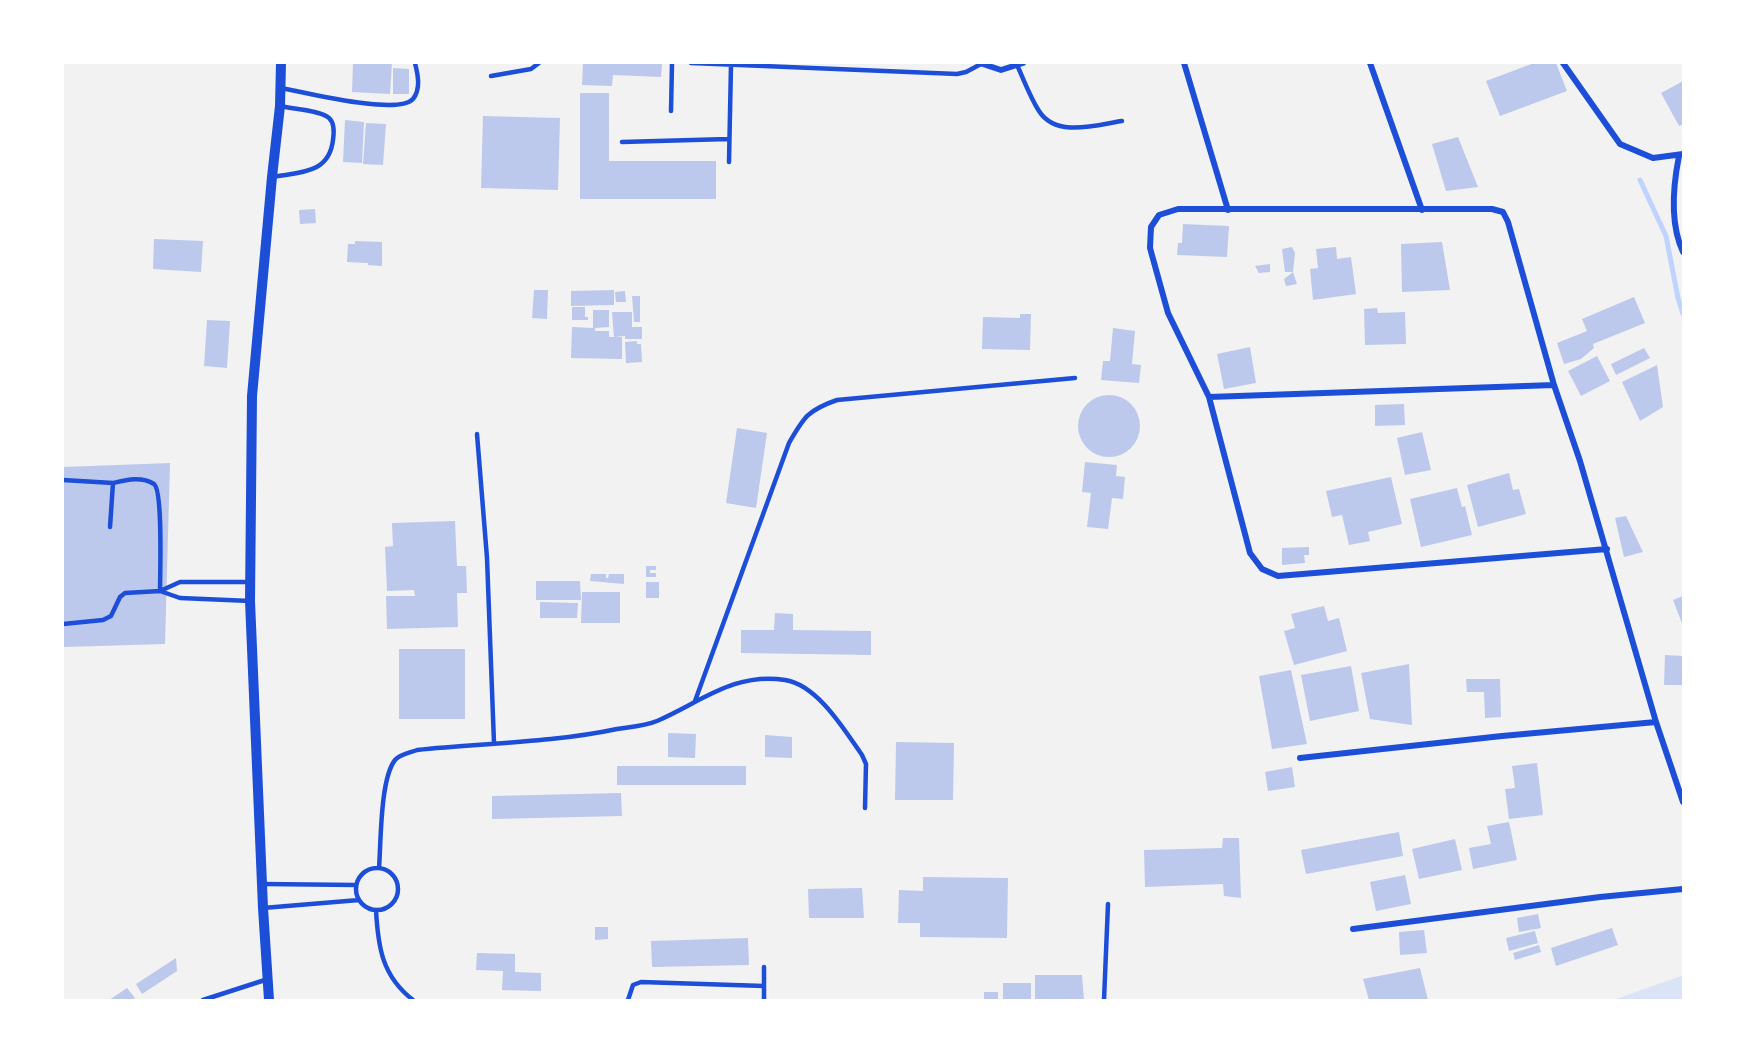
<!DOCTYPE html>
<style>
body{margin:0}
#map{position:relative;width:1746px;height:1063px;overflow:hidden;background:#f2f2f2;font-family:"Varela Round",sans-serif}
canvas{display:block}
.frame{position:absolute;inset:0;border:64px solid #fff;pointer-events:none}
</style>
<div id="map">
<canvas width="1746" height="1063"></canvas>
<div class="frame"></div>
</div>
<script>
const ctx = document.querySelector('canvas').getContext('2d');
ctx.lineJoin = 'round';
function fill(path, color) { ctx.fillStyle = color; ctx.fill(path, 'evenodd'); }
function trace(path, color, width, dash) { ctx.strokeStyle = color; ctx.lineWidth = width; ctx.lineCap = dash ? 'butt' : 'round'; ctx.setLineDash(dash || []); ctx.stroke(path); }
const green = new Path2D(`
 M1681,976H1683V1000H1613Z`);
const stream = new Path2D(`
 M1640,180L1666,236L1678,298L1683,314`);
const building = new Path2D(`
 M353,63H392L390,94L352,92Z
 M583,63H662L661,77L613,75L612,86L582,85Z
 M1534,63H1556L1567,91L1500,116L1486,81Z
 M393,68L409,69V94H393Z
 M1683,81V124L1679,126L1661,93Z
 M580,93H609V161H716V199H580Z
 M483,116L560,118L558,190L481,188Z
 M345,120L364,122L362,163L343,162Z
 M366,123L386,124L383,165L363,164Z
 M1458,137L1478,187L1446,191L1432,144Z
 M315,209L316,223L300,224L299,210Z
 M1183,224L1229,226L1227,257L1177,255L1178,243H1182Z
 M154,239L203,241L201,272L153,269Z
 M355,241L382,242V266L368,265V263L347,262L348,244H355Z
 M1442,242L1450,290L1402,292L1401,244Z
 M1292,247L1295,253L1293,272H1285L1282,249Z
 M1336,247L1337,259L1351,257L1356,294L1313,300L1310,269L1318,268L1316,249Z
 M1270,264V272L1259,273L1255,266Z
 M1293,272L1297,284L1286,286L1284,279Z
 M534,290H548L547,319L532,318Z
 M614,290V305L571,306V291Z
 M625,291L626,302H616L615,292Z
 M632,296H640V322H634Z
 M1634,297L1645,323L1593,344L1594,348L1581,359L1564,364L1557,343L1587,331L1582,319Z
 M572,307H585V317H588V320H572Z
 M1377,308L1378,313L1405,312L1406,344L1365,345L1364,309Z
 M593,310H609V327L595,328V331H609V337H622V359L571,358L572,327L593,328Z
 M612,312H632V327H642V339H625V336L614,337Z
 M1020,314H1031L1030,350L982,349L983,317L1020,318Z
 M207,320L230,321L227,368L204,366Z
 M1113,328L1135,331L1132,364L1141,365L1139,383L1101,380L1103,361H1110Z
 M637,341V344H641L642,362L626,363L625,342Z
 M1250,347L1256,383L1224,389L1217,354Z
 M1644,348L1650,358L1616,375L1611,364Z
 M1597,356L1610,381L1581,396L1568,371Z
 M1657,365L1663,407L1640,421L1622,382Z
 M1078 426a31 31 0 1 1 62 0a31 31 0 1 1-62 0Z
 M1404,404L1405,425L1375,426V405Z
 M737,428L767,433L756,508L726,503Z
 M1422,432L1431,470L1405,475L1397,438Z
 M1085,462L1117,465L1116,476L1125,477L1123,499L1112,498L1108,529L1087,527L1091,493L1082,492Z
 M170,463L165,644L63,647V467Z
 M1509,473L1513,490L1519,489L1526,514L1478,527L1467,485Z
 M1391,477L1402,524L1368,532L1370,541L1349,545L1342,515L1332,517L1326,491Z
 M1457,488L1462,507L1465,506L1472,535L1421,547L1410,499Z
 M1626,516L1643,552L1624,557L1615,518Z
 M455,521L457,566H466L467,593H457L458,627L387,629L386,596H415L414,590L387,591L385,547L393,546L392,523Z
 M1309,547V555H1304L1305,563L1282,565V548Z
 M646,566H656V570H650V573H656V577H646Z
 M591,574H606V578H608L609,574H624V584L590,581Z
 M536,581H580L581,600H536Z
 M646,582H659V598H646Z
 M582,592H620V623H581Z
 M1683,596V626L1673,600Z
 M540,602L578,603L577,618H540Z
 M1324,606L1328,621L1339,618L1347,651L1294,665L1284,631L1295,628L1291,614Z
 M775,613L793,614V630L871,631V655L741,653V630H774Z
 M399,649H465V719H399Z
 M1665,655L1683,656V685H1664Z
 M1409,664L1412,725L1370,719L1361,673Z
 M1351,666L1359,711L1310,721L1301,675Z
 M1291,670L1307,744L1272,749L1259,676Z
 M1466,679H1500L1501,717L1485,718L1484,692H1467Z
 M668,733L696,734L695,758L668,757Z
 M765,735L792,737V758L765,757Z
 M896,742L954,743L953,800H895Z
 M1537,763L1543,815L1509,819L1505,789L1515,788L1512,766Z
 M617,766H746V785H617Z
 M1292,767L1295,787L1268,791L1265,772Z
 M621,793L622,816L492,819V796Z
 M1509,822L1517,860L1473,869L1469,848L1491,844L1487,826Z
 M1399,832L1403,856L1306,874L1301,850Z
 M1223,838H1239L1241,898L1224,896L1223,884L1145,887L1144,850L1222,848Z
 M1455,839L1462,870L1419,879L1412,849Z
 M1405,875L1411,904L1376,911L1370,882Z
 M923,877L1008,878L1007,938L920,937V923H898L899,890L923,891Z
 M862,888L864,918H809L808,889Z
 M1538,914L1541,928L1519,932L1517,918Z
 M595,927H608V939L595,940Z
 M1612,928L1618,945L1556,966L1551,948Z
 M1424,930L1427,953L1400,955L1399,932Z
 M1535,931L1538,943L1509,951L1506,938Z
 M748,938L749,965L652,967L651,941Z
 M1539,945L1541,952L1515,960L1513,953Z
 M477,953L515,954V972L541,973V991L502,990L503,971L476,970Z
 M176,958L177,971L142,994L136,984Z
 M1420,968L1428,1000H1369L1363,979Z
 M1035,975H1082L1084,1000H1035Z
 M1003,983H1031V1000H1003Z
 M127,988L135,998L132,1000H109Z
 M984,992H998V1000H984Z`);
const service = new Path2D(`
 M691,63L957,74L966,72L981,64
 M1017,65C1024,80 1030,97 1039,111C1056,138 1096,125 1122,121
 M491,76L531,69L539,63
 M281,88C304,92 398,116 413,99C421,89 418,75 415,63
 M671,111L672,63
 M622,142L728,139
 M729,162L731,65
 M273,177C300,172 329,174 333,140C334,133 335,123 329,118C321,110 292,109 280,106
 M477,434L487,558L494,743
 M63,480L113,483
 M110,527L113,483C126,480 141,476 154,484C163,491 160,575 160,591
 M160,591L180,598L250,601
 M63,624L103,620L111,616L120,597L125,593L160,591L180,582H250
 M695,701L789,443C804,417 808,410 837,400L1075,378
 M379,868C381,843 380,779 395,760C400,754 409,753 417,750C483,743 551,743 617,729C630,727 645,726 657,721C701,702 734,672 785,680C818,685 845,731 862,755L866,764L865,808
 M356 889a21 21 0 1 1 42 0a21 21 0 1 1-42 0Z
 M263,884L356,885
 M263,908L359,900
 M376,910C378,947 382,976 413,1000
 M203,1000L268,979
 M628,1000L633,985L641,982L764,986
 M764,1000V967
 M1104,1000L1108,904`);
const minor = new Path2D(`
 M980,63L1001,70L1023,63
 M1184,63L1228,210
 M1370,63L1422,210
 M1563,63L1620,144L1653,158L1683,154
 M1679,156C1673,186 1670,224 1683,252
 M1209,397L1554,385
 M1607,549L1278,576L1262,569L1250,553L1209,397L1168,313L1150,248L1151,227L1159,215L1178,209H1492L1503,212L1508,222L1554,385L1580,461L1656,722L1683,802
 M1300,758L1502,736L1656,722
 M1353,929L1600,897L1683,889`);
const tertiary = new Path2D(`
 M269,1000L263,908L250,601L252,396L272,177L280,106L281,63`);
fill(green, '#dbe4f7');
trace(stream, '#bfd3fe', 5);
fill(building, '#bdc9ec');
trace(service, '#1d4ed8', 4.5);
trace(minor, '#1d4ed8', 6);
trace(tertiary, '#1d4ed8', 10);
</script>
